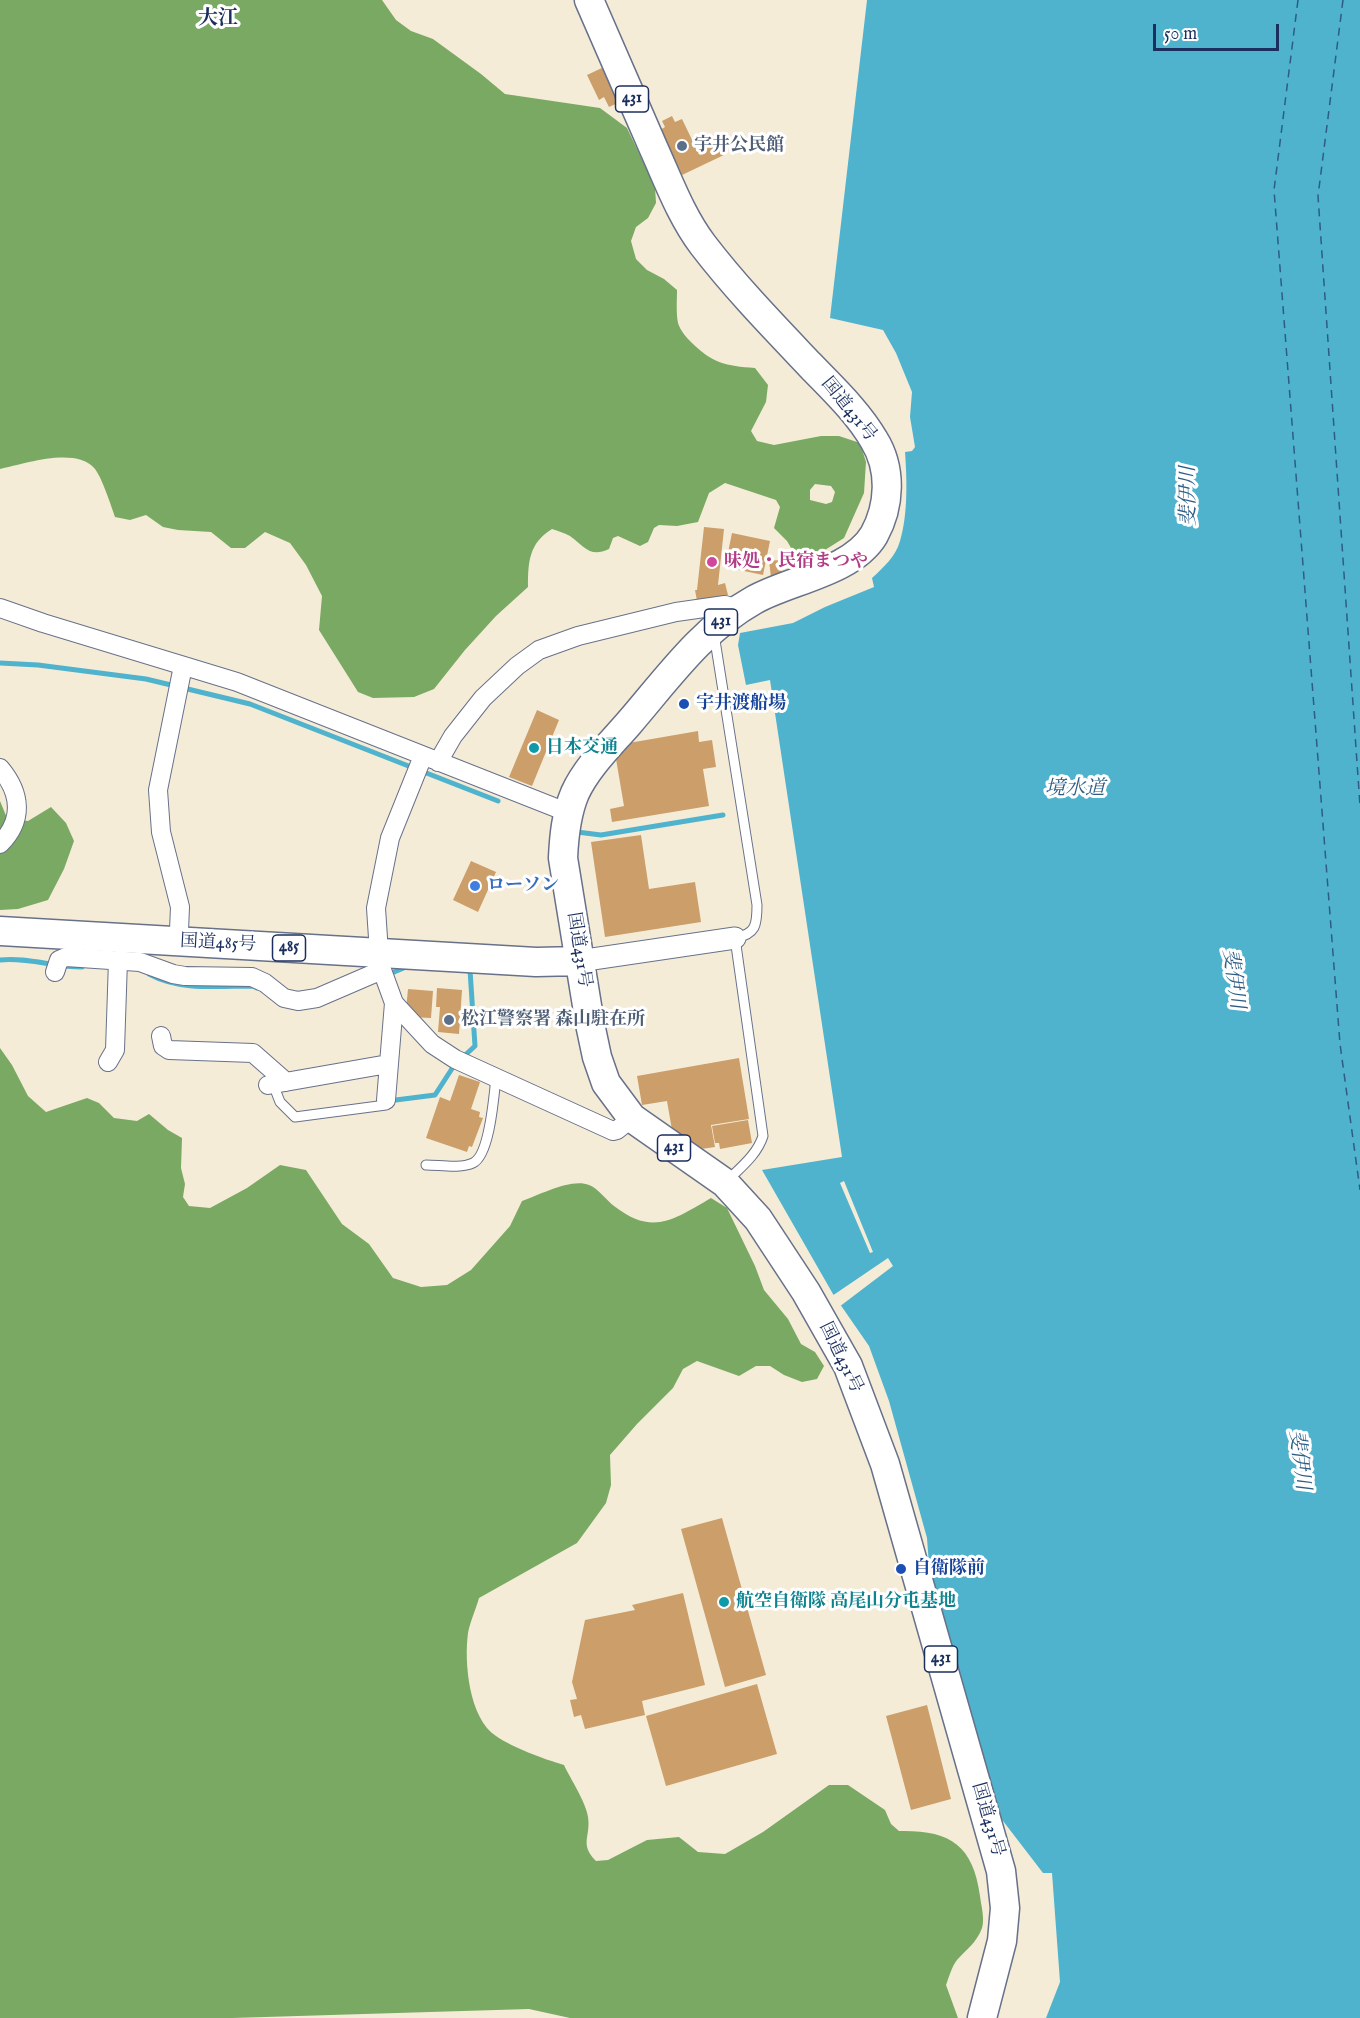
<!DOCTYPE html>
<meta charset="utf-8">
<style>
body{margin:0}
#map{position:relative;width:1360px;height:2018px;overflow:hidden;background:#f5ecd8;font-family:"IM FELL English",serif}
canvas{display:block}
.scale{position:absolute;left:1153px;top:24px;width:126px;height:27px;box-sizing:border-box;border:3px solid #1b2f5e;border-top:0;padding-left:8px;font-size:18px;line-height:21px;white-space:nowrap;color:#1b2f5e;-webkit-text-stroke:4px #fff;paint-order:stroke}
</style>
<div id="map">
<canvas width="1360" height="2018"></canvas>
<div class="scale">50 m</div>
</div>
<script>
const ctx = document.querySelector('canvas').getContext('2d');
ctx.lineJoin = 'round';
function fill(path, color) { ctx.fillStyle = color; ctx.fill(path, 'evenodd'); }
function trace(path, color, width, dash) { ctx.strokeStyle = color; ctx.lineWidth = width; ctx.lineCap = dash ? 'butt' : 'round'; ctx.setLineDash(dash || []); ctx.stroke(path); }
function write(font, color, halo, rows, align = 'center') {
  ctx.font = font + ' "IM FELL English","Noto Serif JP",serif'; ctx.lineWidth = 6; ctx.setLineDash([]); ctx.textBaseline = 'middle'; ctx.strokeStyle = halo; ctx.fillStyle = color; for (const [text, x, y, turn = 0] of rows) {
    ctx.save(); ctx.translate(x, y); ctx.rotate((+turn || 0) * Math.PI / 180); ctx.textAlign = isNaN(turn) ? turn : align; if (halo) ctx.strokeText(text, 0, 0); ctx.fillText(text, 0, 0); ctx.restore();
  }
}
const forest = new Path2D(`
 M0,0H382L396,20L411,31L433,39L481,74L505,94L600,108L627,128L655,187L656,203L648,218L636,227L631,241L636,259L647,270L664,279L677,290C677,300 676,313 678,323C680,330 686,337 691,342C712,363 726,366 755,368L768,385L766,402L751,431L757,441L774,445L821,436H839L860,443L866,462L864,493L844,538L817,555L797,558L787,541L774,528L780,507L776,500L725,483L709,493L698,522L677,526L659,525L654,528L648,542L640,546L618,536L613,538L609,549C590,558 585,547 570,536C565,533 558,531 552,529C529,543 528,562 528,587L496,616L465,650L434,689L414,697L373,698L358,692L319,630L322,596L306,565L290,543L265,532L245,548H231L211,532L178,530L163,527L146,515L130,520L115,517C111,505 102,478 95,469C76,446 24,464 0,469ZM815,484L831,486L835,492L832,502L826,504L810,500V490Z
 M0,801L7,818L28,821L51,807L66,823L74,841L64,869L48,900L18,909L0,910Z
 M0,1048L12,1065L28,1096L46,1112L87,1098L99,1103L114,1118L137,1121L149,1114L168,1130L182,1138L181,1168L185,1184L183,1197L189,1206L210,1208L247,1188L280,1165L306,1170L342,1224L369,1244L393,1278L421,1287L447,1285L471,1270L510,1226L522,1201C540,1195 571,1178 589,1185C598,1188 606,1200 614,1206C653,1236 673,1220 711,1198L727,1208L755,1266L764,1290L788,1319L801,1344L815,1352L824,1366L817,1379L802,1382L784,1375L770,1366H756L739,1376L697,1361L683,1369L673,1388L637,1424L610,1455L611,1485L606,1503L577,1543L479,1598C476,1609 470,1622 468,1633C464,1663 469,1718 496,1736C513,1748 544,1759 564,1765C571,1780 586,1802 588,1817C591,1837 579,1844 596,1861L608,1860L647,1840L679,1837L698,1852L725,1854L763,1832L829,1785H848L885,1810L891,1824L899,1831C949,1830 973,1844 980,1896C981,1905 985,1919 982,1928C977,1942 967,1949 957,1960C952,1966 949,1977 946,1985L958,2018H570L529,2009L232,2018H0Z`);
const water = new Path2D(`
 M867,0H1360V2018H1046L1060,1982L1052,1873H1043L1000,1817L929,1565L927,1538L889,1401L869,1346L833,1294L762,1170L842,1157L770,680L746,685L738,645L740,633L793,623L825,607L874,587L872,578C883,568 896,556 900,541C908,515 907,479 905,452L912,451L915,447L910,417L912,392L896,353L883,330L830,318Z`);
const pier = new Path2D(`
 M844,1181L873,1252L870,1253L840,1183Z
 M888,1258L893,1266L839,1307L832,1296Z`);
const stream = new Path2D(`
 M0,663L38,665L146,679L250,704L498,801
 M577,832L601,835L723,815
 M0,960C27,957 54,967 82,967
 M149,974C180,991 219,986 253,986L257,988
 M387,975L406,967
 M462,1058L475,1046L470,970
 M388,1101L435,1095L455,1064`);
const ferry = new Path2D(`
 M1298,0L1274,190L1340,1044L1360,1190
 M1343,0L1318,196L1360,806`);
const building = new Path2D(`
 M604,67L620,102L609,107L604,97L599,100L587,75Z
 M672,116L675,122L682,119L696,148L710,141L711,144L719,140L726,154L682,175L660,130L665,127L662,121Z
 M704,527L724,529L718,585L725,583L728,595L697,601L695,590H697Z
 M732,533L770,541L763,575L725,567Z
 M779,560L782,575L771,577L769,561Z
 M537,710L559,720L532,786L509,777Z
 M698,731L699,742L712,740L716,767L703,769L709,806L612,822L610,809L624,806L615,753L625,751L623,744Z
 M641,835L649,889L695,882L701,922L605,937L591,842Z
 M471,861L496,872L478,912L453,900Z
 M437,988L462,990L459,1034L438,1032L440,1007H436Z
 M408,989L433,991L431,1018L410,1017L406,1010Z
 M739,1058L749,1119L711,1125L715,1147L701,1149L672,1130L667,1101L642,1105L637,1076Z
 M459,1075L480,1082L471,1109L480,1112L479,1117L483,1118L472,1147L469,1146L467,1152L426,1138L440,1097L450,1101Z
 M748,1120L752,1143L720,1149L719,1143H715L712,1126Z
 M722,1518L766,1675L725,1687L681,1529Z
 M683,1593L705,1685L642,1701L645,1715L585,1729L581,1715L574,1717L570,1700L577,1699L572,1682L585,1620L635,1610L632,1605Z
 M757,1684L777,1754L666,1786L646,1716Z
 M927,1705L951,1799L911,1810L886,1716Z`);
const service = new Path2D(`
 M714,634L757,905C757,925 756,934 735,938L763,1136C757,1155 740,1168 726,1182
 M273,1084L280,1102L295,1117L386,1105
 M426,1165C440,1165 460,1169 473,1163C490,1155 494,1095 496,1077`);
const minor = new Path2D(`
 M0,608L43,623L237,682L569,813
 M423,756L390,838L376,908L379,953L382,970L394,1003L432,1044L455,1059L613,1131L617,1130L632,1118
 M438,762L453,736L483,698L517,666L539,650L578,636L676,612L725,605L739,609
 M0,768C21,793 24,820 0,844
 M179,930L180,907L161,832L158,790L183,666
 M55,972L59,960L66,957L140,962L173,974L185,976L252,977L265,983L284,998L298,1001L317,998L382,970
 M161,1036L163,1046L169,1050L253,1053L286,1082
 M108,1062L115,1050L118,960
 M268,1085L388,1064
 M386,1100L394,1003`);
const tertiary = new Path2D(`
 M579,961L735,938`);
const trunk = new Path2D(`
 M589,0C610,49 632,98 653,147C668,180 681,216 703,245C736,288 773,326 810,365C832,388 858,412 874,440C892,469 890,506 874,535C852,572 789,580 754,600C702,629 667,679 629,723C610,745 587,767 575,793C566,814 564,836 563,858L590,1024L597,1057L606,1083L632,1118L725,1183L758,1219L806,1292L848,1366L885,1464L1001,1871L1005,1908L1002,1941L982,2018
 M0,931L536,962L579,961`);
const markers = [
 [682,146,6,"#5c6f8a"],
 [712,562,6,"#d1479c"],
 [684,704,6,"#1a4fb4"],
 [534,748,6,"#0f9aa8"],
 [475,886,6,"#3f7fe0"],
 [449,1020,6,"#5c6f8a"],
 [901,1569,6,"#1a4fb4"],
 [724,1602,6,"#0f9aa8"]
];
const shields = [
 [632,99,33],
 [721,622,33],
 [289,948,33],
 [674,1148,33],
 [941,1659,33]
];
const shieldNames = [
 ["431",632,99],
 ["431",721,622],
 ["485",289,948],
 ["431",674,1148],
 ["431",941,1659]
];
const serviceNames = [
 ["宇井公民館",694,146],
 ["松江警察署 森山駐在所",461,1020]
];
const streetNames = [
 ["国道431号",848,410,51],
 ["国道485号",218,944,3],
 ["国道431号",578,950,81],
 ["国道431号",840,1358,64],
 ["国道431号",987,1820,74]
];
const hotelNames = [
 ["味処・民宿まつや",724,562]
];
const transitNames = [
 ["宇井渡船場",696,704],
 ["自衛隊前",913,1569]
];
const cultureNames = [
 ["日本交通",546,748],
 ["航空自衛隊 高尾山分屯基地",736,1602]
];
const shopNames = [
 ["ローソン",487,886]
];
const neighbourhoodNames = [
 ["大江",218,20]
];
const waterNames = [
 ["斐伊川",1190,496,-91],
 ["境水道",1075,790],
 ["斐伊川",1232,979,82],
 ["斐伊川",1298,1460,83]
];
fill(forest, '#79a963');
fill(water, '#4fb3ce');
fill(pier, '#f5ecd8');
trace(stream, '#4fb3ce', 5);
trace(ferry, '#2d5d85', 1.5, [8, 6]);
fill(building, '#cb9e6a');
trace(service, '#677189', 11);
trace(minor, '#677189', 20);
trace(tertiary, '#677189', 23);
trace(trunk, '#677189', 31);
trace(service, '#fff', 9);
trace(minor, '#fff', 18);
trace(tertiary, '#fff', 21);
trace(trunk, '#fff', 28);
for (const [x, y, r, color] of markers) { const dot = new Path2D(); dot.arc(x, y, r, 0, 2 * Math.PI); ctx.fillStyle = color; ctx.fill(dot); trace(dot, '#fff', 2); }
for (const [x, y, w] of shields) { const box = new Path2D(); box.roundRect(x - w / 2, y - 13, w, 26, 4.5); ctx.fillStyle = '#fff'; ctx.fill(box); trace(box, '#1b2f5e', 1.5); }
write('bold 16px', '#1b2f5e', null, shieldNames);
write('bold 18px', '#4e5e75', '#fff', serviceNames, 'left');
write('18px', '#1b2f5e', '#fff', streetNames);
write('bold 18px', '#b23c85', '#fff', hotelNames, 'left');
write('bold 18px', '#164399', '#fff', transitNames, 'left');
write('bold 18px', '#0d838f', '#fff', cultureNames, 'left');
write('bold 18px', '#366cbe', '#fff', shopNames, 'left');
write('bold 20px', '#1b2f5e', '#fff', neighbourhoodNames);
write('italic 20px', '#2d5d85', '#fff', waterNames);
</script>
